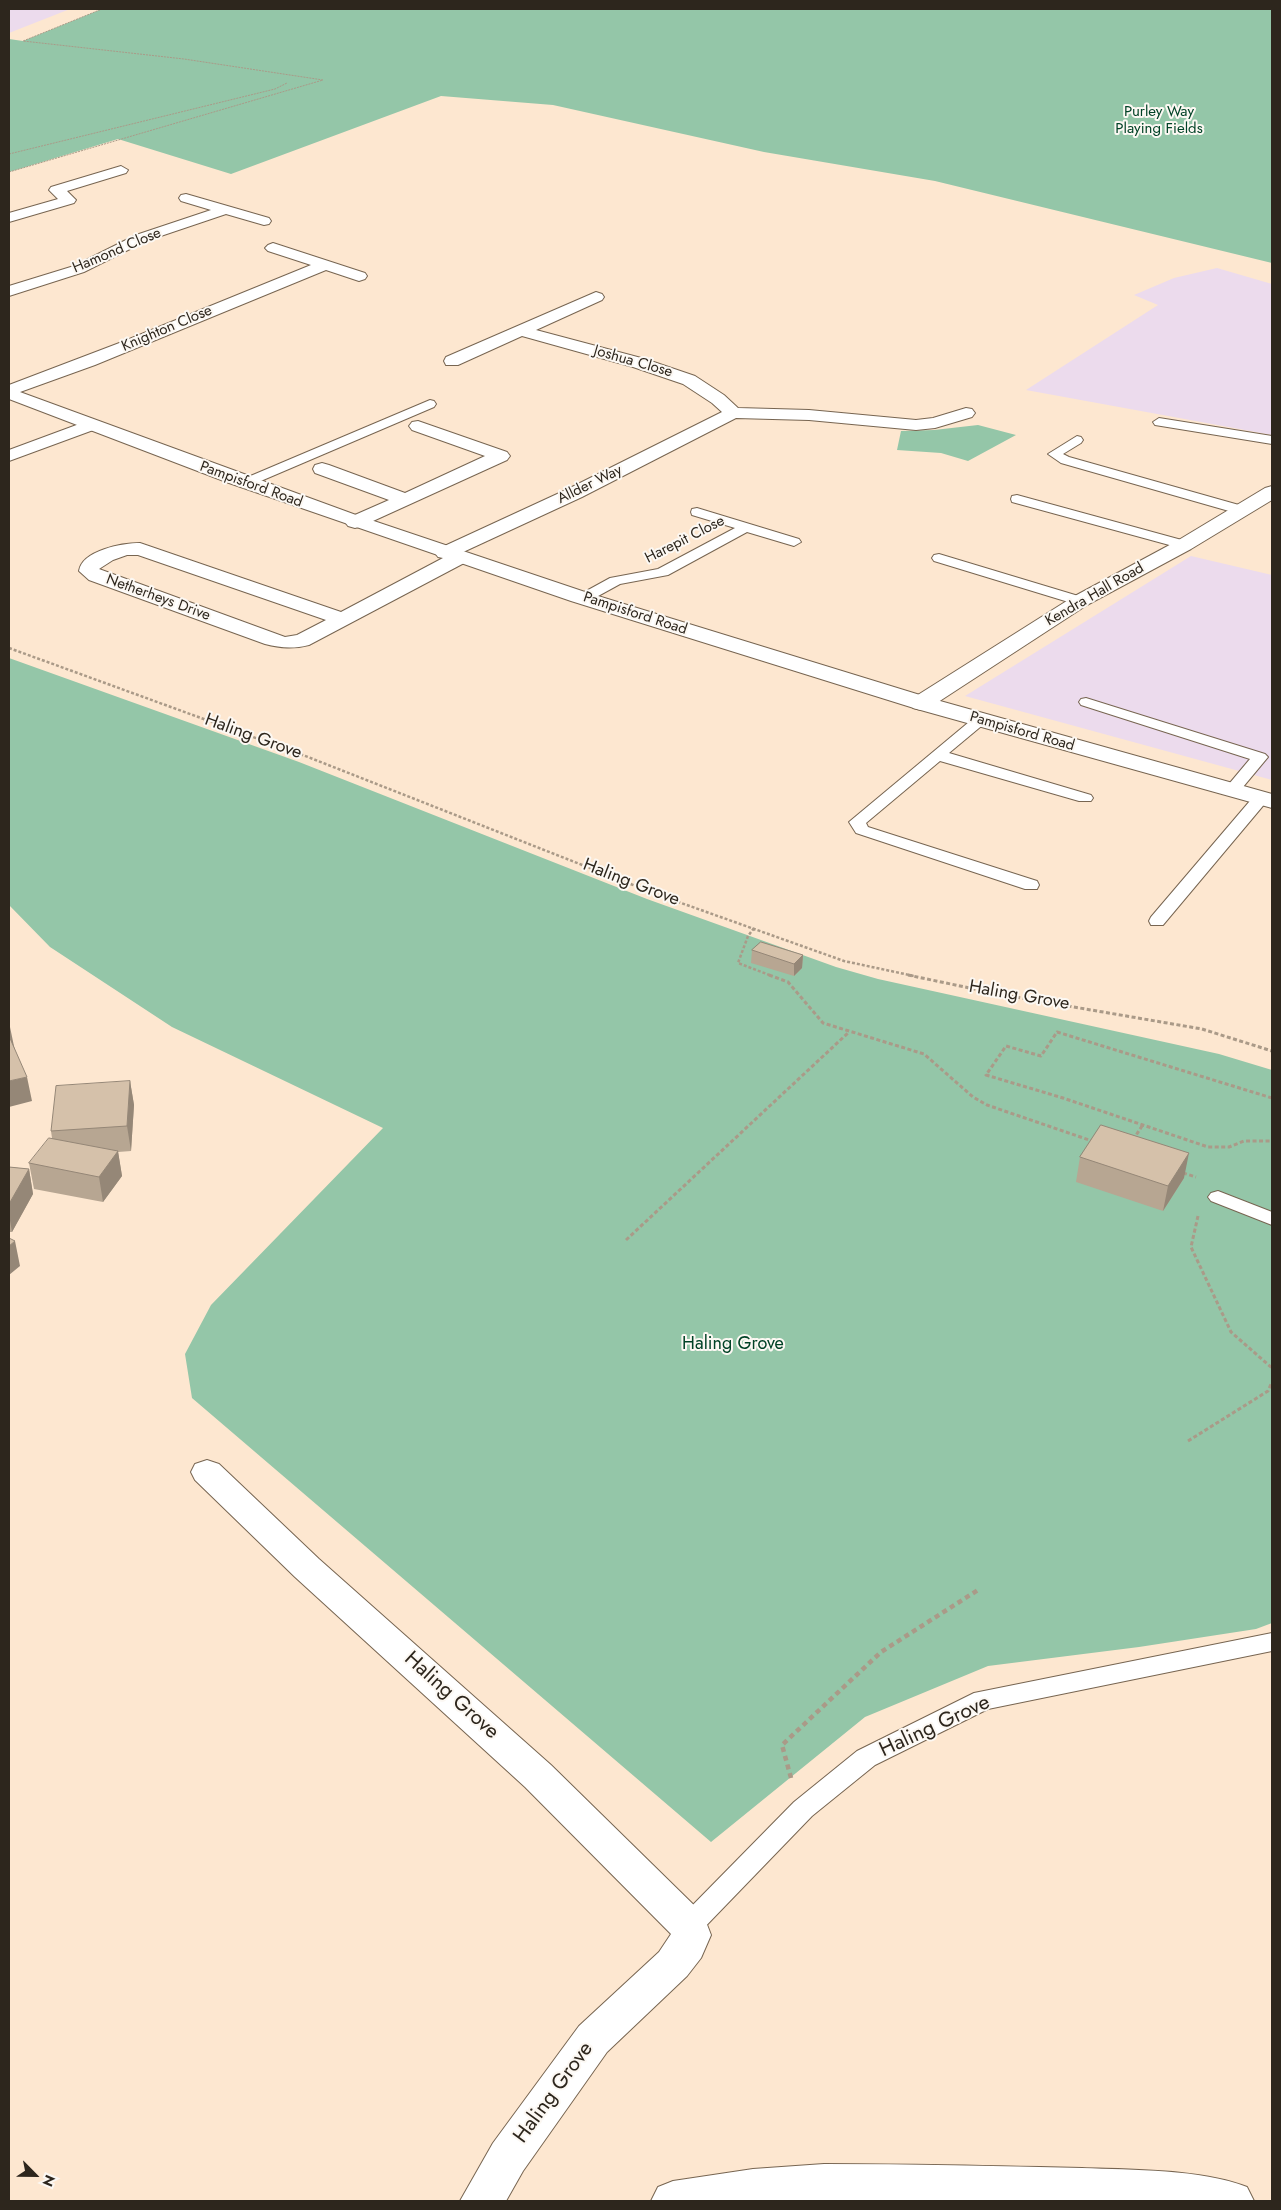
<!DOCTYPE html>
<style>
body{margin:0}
#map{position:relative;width:1281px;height:2210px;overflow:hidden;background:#fde7d0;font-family:Jost,sans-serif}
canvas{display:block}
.frame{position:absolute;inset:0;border:10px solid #2d261d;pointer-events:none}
.north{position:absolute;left:10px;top:2150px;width:50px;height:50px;-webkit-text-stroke:4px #fcf8f3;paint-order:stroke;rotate:113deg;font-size:14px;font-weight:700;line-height:20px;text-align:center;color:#2d261d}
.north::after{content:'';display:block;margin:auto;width:18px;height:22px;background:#2d261d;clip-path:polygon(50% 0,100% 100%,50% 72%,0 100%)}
</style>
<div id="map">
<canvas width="1281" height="2210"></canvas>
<div class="frame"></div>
<div class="north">N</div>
</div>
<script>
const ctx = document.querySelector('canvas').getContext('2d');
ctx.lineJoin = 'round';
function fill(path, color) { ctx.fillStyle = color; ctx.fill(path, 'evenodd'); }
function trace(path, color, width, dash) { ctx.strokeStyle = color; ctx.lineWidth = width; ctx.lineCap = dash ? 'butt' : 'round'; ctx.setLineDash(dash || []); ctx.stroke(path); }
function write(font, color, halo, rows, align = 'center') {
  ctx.font = font + ' Jost,sans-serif'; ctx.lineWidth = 4; ctx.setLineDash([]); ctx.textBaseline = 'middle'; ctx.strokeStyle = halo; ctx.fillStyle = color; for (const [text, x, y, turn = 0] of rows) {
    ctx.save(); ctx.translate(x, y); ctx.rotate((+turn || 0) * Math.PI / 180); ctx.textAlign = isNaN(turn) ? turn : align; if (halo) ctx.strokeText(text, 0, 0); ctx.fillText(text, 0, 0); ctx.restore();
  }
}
const education = new Path2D(`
 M9,9H70L9,33Z
 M1217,268L1272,284V435L1026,390L1158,305L1134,295L1174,278Z
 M1191,556L1272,575V780L965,696Z`);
const green = new Path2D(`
 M102,9H1272V263L935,181L764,152L553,105L441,96L231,174L118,139L9,172V39L23,41Z
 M978,425L1016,435L968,461L941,453L897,450L901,431L934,430Z
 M9,658L299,762L647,899L836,967L878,979L1219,1054L1272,1070V1623L1256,1629L1139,1647L988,1666L865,1717L711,1842L192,1398L185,1354L211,1305L383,1128L172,1027L50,947L9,905Z`);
const pathFar3 = new Path2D(`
 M9,154L275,89L287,83
 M9,172L323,80L184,59L23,41L102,9`);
const pathFar2 = new Path2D(`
 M9,648L308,757L656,894L844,961L914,976
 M754,928L748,936L738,963L772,976`);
const pathFar1 = new Path2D(`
 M769,975L788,982L823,1023L924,1054L973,1097L987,1105L1095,1142
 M908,975L998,994L1202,1029L1272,1051
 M1272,1098L1057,1032L1041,1056L1006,1046L986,1075L1063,1098L1208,1147H1229L1244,1141H1272
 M1133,1140L1142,1126
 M1183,1173L1196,1177
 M1198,1216L1191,1247L1231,1332L1272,1368
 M626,1240L849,1032
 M1188,1441L1268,1391L1272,1382`);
const path = new Path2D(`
 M791,1778L782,1745L881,1652L978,1590`);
const service = new Path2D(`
 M430,400L434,401L436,404L434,407L249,486H241L239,483L241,480Z
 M1159,418L1272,436V444L1155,425L1153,422Z
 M1077,436L1081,437L1083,440L1081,443L1063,454L1069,457L1246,507L1247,510L1241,514L1236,513L1061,463L1048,454Z
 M1017,495L1189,542L1191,545L1184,549L1012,502L1011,499L1012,496Z
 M697,508L799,539L801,542L794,546L747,532L668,575L620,584L589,601H579L577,598L579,595L610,578L658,569L735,528L692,515L691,512L692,509Z
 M939,554L1085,598L1087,601L1080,605L1075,604L934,561L932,558L934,555Z
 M1086,698L1265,754L1268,757L1238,793H1226L1224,790L1250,759L1081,705L1079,702L1081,699Z
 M980,716L985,717L987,720L985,723L949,753L1091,795L1093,798L1091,801H1079L940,761L866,823L868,827L1037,881L1039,885L1037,889H1025L856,833L849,822L975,717Z
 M1261,793L1267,795L1269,798L1267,801L1163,925H1151L1149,921L1151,917L1255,795Z
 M1218,1191L1272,1212V1225L1211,1201L1208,1197L1211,1193Z
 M1272,1633V1651L988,1709L875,1765L812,1816L698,1934L689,1937L680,1934L676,1926L680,1918L794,1802L857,1751L974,1693Z`);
const minor = new Path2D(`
 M121,166L128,170L126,173L67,191L76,200L74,203L9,222V213L58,199L49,190L51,187Z
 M186,194L269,218L271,221L269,224L264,225L226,214L146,241L84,272L9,296V286L74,266L136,235L211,210L181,201L179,198L181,195Z
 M273,243L365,273L367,276L365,279L359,281L326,270L95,365L9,396V385L122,342L311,265L268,251L265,248L268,245Z
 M596,292L602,294L604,297L602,300L536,330L645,359L695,376L724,395L738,408L809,410L916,420L933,418L966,408L972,409L975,413L972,417L935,428L916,430L809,420L736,418L582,497L461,553L466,554L469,558L466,562L309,645C293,649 281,648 265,644L89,580L79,571C82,550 123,543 140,543L341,612L443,558L438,557L435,553L438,549L568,489L722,412L712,403L683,384L633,367L522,336L458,365H446L444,361L446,357ZM127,555H138L326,620L297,635L285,637L99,569L113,560Z
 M90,420L96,421L99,425L96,429L9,461V450Z
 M418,421L507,452L510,456L507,460L362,526L355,528L348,526L345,522L348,518L389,500L315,473L313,469L315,465L322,463L329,465L405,493L485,456L412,430L409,426L412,422Z
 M1272,486V500L1191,549L1087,605L929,708L921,710L913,708L910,703L913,698L1073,597L1177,541L1265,488Z
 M207,1460L219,1464L319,1559L551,1765L703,1914L711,1935L701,1958L687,1976L607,2052L523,2171L506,2201H460L493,2143L579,2026L659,1952L671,1934L525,1787L295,1577L195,1480L191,1472L195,1464Z
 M824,2164C910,2164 996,2166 1082,2168C1132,2170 1201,2169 1247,2187L1254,2201H651L658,2187L673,2181L753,2169Z`);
const tertiary = new Path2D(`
 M9,388L356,515L585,592L933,699L1272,794V808L917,709L571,601L229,483L9,399Z`);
const wall = new Path2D(`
 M752,950L803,955L802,968L794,976L751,963Z
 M130,1081L134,1105L131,1151L118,1152L122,1176L103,1202L34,1189L29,1163L52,1138L51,1131Z
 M1080,1157L1184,1178L1163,1211L1076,1182Z
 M9,1167L29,1169L33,1194L12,1232H9Z`);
const shadedWall = new Path2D(`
 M803,955L802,968L794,976V964Z
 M9,1027H10L15,1051L9,1053Z
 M27,1077L32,1101L9,1107V1081Z
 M130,1081L134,1105L131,1151L127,1126Z
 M118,1151L122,1176L103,1202L99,1177Z
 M1189,1153L1184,1178L1163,1211L1168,1186Z
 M29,1169L33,1194L12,1232L9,1215V1204Z
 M15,1241L20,1266L9,1275V1246Z`);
const building = new Path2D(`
 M761,942L803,955L794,964L752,950Z
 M9,1036L27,1077L9,1081Z
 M130,1081L127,1126L51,1131L56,1086Z
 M1101,1125L1189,1153L1168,1186L1080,1157Z
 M49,1138L118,1151L99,1177L29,1163Z
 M9,1167L29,1169L9,1204Z
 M9,1238L15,1241L9,1246Z`);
const farParknames = [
 ["Purley Way",1159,112],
 ["Playing Fields",1159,129]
];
const farStreetnames = [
 ["Hamond Close",117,251,-23],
 ["Knighton Close",167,329,-23],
 ["Joshua Close",633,362,16],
 ["Pampisford Road",251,485,20],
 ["Allder Way",590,485,-26],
 ["Harepit Close",685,540,-27],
 ["Kendra Hall Road",1095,595,-30],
 ["Netherheys Drive",158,598,20],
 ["Pampisford Road",635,614,18],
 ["Pampisford Road",1022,732,16]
];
const streetNames = [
 ["Haling Grove",253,737,20],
 ["Haling Grove",631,883,21],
 ["Haling Grove",1019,996,10]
];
const parkNames = [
 ["Haling Grove",733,1345]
];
const nearStreetnames = [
 ["Haling Grove",451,1696,42],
 ["Haling Grove",935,1727,-25],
 ["Haling Grove",554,2093,-54]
];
fill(education, '#ecdbed');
fill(green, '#94c6a8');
trace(service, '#776551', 2);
trace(minor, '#776551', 2);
trace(tertiary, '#776551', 2);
trace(pathFar3, '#aa9a88', 1, [2, 1]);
trace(pathFar2, '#aa9a88', 2.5, [3, 2]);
trace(pathFar1, '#aa9a88', 3, [4, 2.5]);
trace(path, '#aa9a88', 4.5, [5, 4]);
fill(service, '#fff');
fill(minor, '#fff');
fill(tertiary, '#fff');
fill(wall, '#b7a692');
fill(shadedWall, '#958777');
fill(building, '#d5c1aa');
trace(building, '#958777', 1);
write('15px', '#004226', '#fcf8f3', farParknames);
write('15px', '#2d261d', '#fcf8f3', farStreetnames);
write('18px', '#2d261d', '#fcf8f3', streetNames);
write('18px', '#004226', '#fcf8f3', parkNames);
write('21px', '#2d261d', '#fcf8f3', nearStreetnames);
</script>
